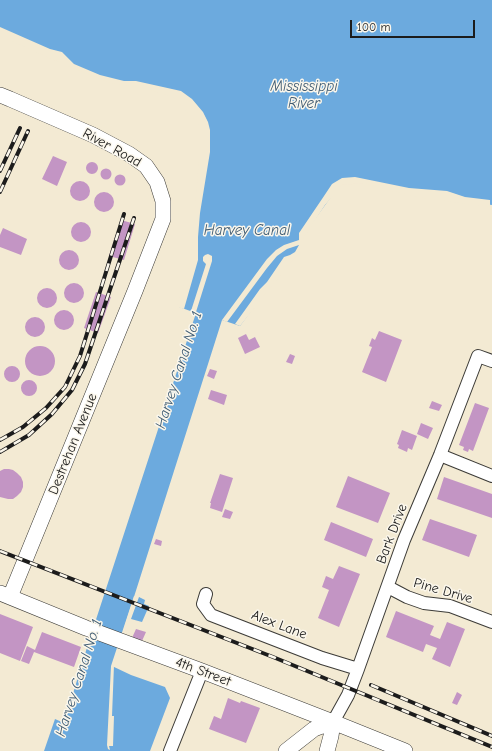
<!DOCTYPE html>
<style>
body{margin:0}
#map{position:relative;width:492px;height:751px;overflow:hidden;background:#f3ead3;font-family:"Comic Neue",sans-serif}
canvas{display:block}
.scale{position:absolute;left:350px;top:20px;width:125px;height:18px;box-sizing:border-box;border:2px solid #1c1c1c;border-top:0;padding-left:5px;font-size:12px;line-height:14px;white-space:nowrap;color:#1c1c1c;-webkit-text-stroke:3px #fbf7ec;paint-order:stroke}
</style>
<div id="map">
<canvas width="492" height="751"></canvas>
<div class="scale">100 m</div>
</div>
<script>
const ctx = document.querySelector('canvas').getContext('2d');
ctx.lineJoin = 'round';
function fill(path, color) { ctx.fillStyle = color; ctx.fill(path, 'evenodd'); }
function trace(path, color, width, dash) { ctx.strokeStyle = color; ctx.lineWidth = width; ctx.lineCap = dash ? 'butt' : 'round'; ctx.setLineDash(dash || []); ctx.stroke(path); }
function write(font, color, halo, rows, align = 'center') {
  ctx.font = font + ' "Comic Neue",sans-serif'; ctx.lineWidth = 3; ctx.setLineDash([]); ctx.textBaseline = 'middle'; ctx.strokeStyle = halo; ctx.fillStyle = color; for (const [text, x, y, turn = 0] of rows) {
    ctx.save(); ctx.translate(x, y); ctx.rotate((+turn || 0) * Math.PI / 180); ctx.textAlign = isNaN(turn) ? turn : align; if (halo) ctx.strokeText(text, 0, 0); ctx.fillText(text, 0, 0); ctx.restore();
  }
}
const water = new Path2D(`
 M0,0H492V205L466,201L365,181L341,183L300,240V250L288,261L240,326L222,320L112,666L131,675L165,687L170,698L150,751H44L55,719L64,723L89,641L196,313L179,307L193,260L201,160V124L174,95L145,86L110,82L0,34Z
 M139,597L145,600L144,604L149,606L142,622L131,619Z`);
const pier = new Path2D(`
 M0,27L50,49L62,52L74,64L100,75L124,81H136L181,91L192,99L203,112L208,122L210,130V152L200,213L198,237V260L184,309L177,307L191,259L199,160V125L173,97L145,88L110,83L70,67L0,36Z
 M355,177L409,188L447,191L465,197L490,200V207L423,198L392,191L364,183L342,185L325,205L302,240V251L290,263L240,326L235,324L260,289L267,282L284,257L290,255L295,252L299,245L287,249L277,256L267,268L227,322L222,320L267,259L276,250L284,245L299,240V233L322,199L332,184L342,178Z
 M208,254L212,256V261L196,312L191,311L206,264L203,261V257L205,255Z
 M134,596H136L114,665L112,716H114L113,746H109L110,750L108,749L107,745L111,666Z`);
const building = new Path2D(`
 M53,156L67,162L57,186L42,179Z
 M86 168a6 6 0 1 1 12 0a6 6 0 1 1-12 0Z
 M100.5 174a5.5 5.5 0 1 1 11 0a5.5 5.5 0 1 1-11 0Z
 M114.5 180a5.5 5.5 0 1 1 11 0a5.5 5.5 0 1 1-11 0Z
 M70 191a10 10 0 1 1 20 0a10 10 0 1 1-20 0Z
 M94 202a10 10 0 1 1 20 0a10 10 0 1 1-20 0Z
 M121,220L135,224L124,260L109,256Z
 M71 232a10 10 0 1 1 20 0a10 10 0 1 1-20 0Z
 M3,228L27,239L21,255L0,247V235Z
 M59 260a10 10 0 1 1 20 0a10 10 0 1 1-20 0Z
 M64 293a10 10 0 1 1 20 0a10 10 0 1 1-20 0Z
 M37 298a10 10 0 1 1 20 0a10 10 0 1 1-20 0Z
 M96,292L111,297L98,333L84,328Z
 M54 320a10 10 0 1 1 20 0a10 10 0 1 1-20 0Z
 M25 327a10 10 0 1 1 20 0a10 10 0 1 1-20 0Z
 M379,331L402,340L386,382L362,372L372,347L369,346L372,338L375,340Z
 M246,334L249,340L255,337L260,347L245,354L238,338Z
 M25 361a15 15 0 1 1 30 0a15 15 0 1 1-30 0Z
 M290,354L295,356L292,364L286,362Z
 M4 374a8 8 0 1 1 16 0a8 8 0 1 1-16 0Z
 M210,369L217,371L214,379L207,376Z
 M21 388a8 8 0 1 1 16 0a8 8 0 1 1-16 0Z
 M211,390L227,395L224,405L208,399Z
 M432,401L442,405L439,411L429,408Z
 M475,403L489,408L473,451L469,449L468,452L463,450L464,447L459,445Z
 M421,423L433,428L428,439L417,434Z
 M402,430L417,436L412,450L408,448L407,452L398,448L399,445L397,444Z
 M4,469H9L13,470L17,473L21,477L23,482V487L21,492L17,496L13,499H8L0,497V471Z
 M220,474L233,478L222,512L210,508L211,503H210Z
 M348,476L390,493L378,523L336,507Z
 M444,477L492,494V518L437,499Z
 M225,509L233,512L230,519L222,517Z
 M430,519L477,535L469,557L422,540Z
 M331,522L373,539L366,557L324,540Z
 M156,539L162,541L161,546L154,544Z
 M339,566L360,574L339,627L318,618L329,590L322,587L326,576L333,579Z
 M396,611L434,626L430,635L440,639L447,622L465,629L450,667L432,659L437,648L426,644L423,652L386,637Z
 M0,614L33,627L20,661L0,653Z
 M136,629L146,632L142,641L132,638Z
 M42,632L81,647L74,667L34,652L29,664L21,661L27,646L35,650Z
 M457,692L462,695L457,705L452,703Z
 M228,698L240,703L241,701L260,708L246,743L209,729L214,716L221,719Z`);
const minor = new Path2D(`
 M440,455L492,476
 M388,587L407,597L424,603L450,606L492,622
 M206,594L203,604L211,615L322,658L358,669
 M333,722L348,695L358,669L404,540L440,455L478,356L492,361
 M170,751L202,671`);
const major = new Path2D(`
 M0,95L10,99L93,135L129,154L146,166L157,182L163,201V219L135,291L10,597
 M0,593L86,628L202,671L333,722L405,751
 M286,751L314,729L333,722L331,736L327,751`);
const rail = new Path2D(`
 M0,171L20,128
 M0,192L28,131
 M0,440L23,427L46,408L65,387L80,356L124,214
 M0,452L29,435L52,414L72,390L85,364L134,218
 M0,551L273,657L492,747
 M371,685L492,736`);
const streetNames = [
 ["River Road",112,148,29],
 ["Destrehan Avenue",73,444,-68],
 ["Bark Drive",392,534,-69],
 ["Pine Drive",443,591,16],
 ["Alex Lane",279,625,21],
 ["4th Street",203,672,21]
];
const waterNames = [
 ["Mississippi",304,87],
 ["River",304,104],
 ["Harvey Canal",247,231],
 ["Harvey Canal No. 1",179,370,-72],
 ["Harvey Canal No. 1",79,678,-72]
];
fill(water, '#6caade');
fill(pier, '#f3ead3');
fill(building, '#c395c4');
trace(minor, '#3c3b37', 14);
trace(major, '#3c3b37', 16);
trace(minor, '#fff', 12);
trace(major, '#fff', 15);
trace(rail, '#1c1c1c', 4);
trace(rail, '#fbf7ec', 2.5, [8]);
write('14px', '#1c1c1c', '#fbf7ec', streetNames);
write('italic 15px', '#405c73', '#fbf7ec', waterNames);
</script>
